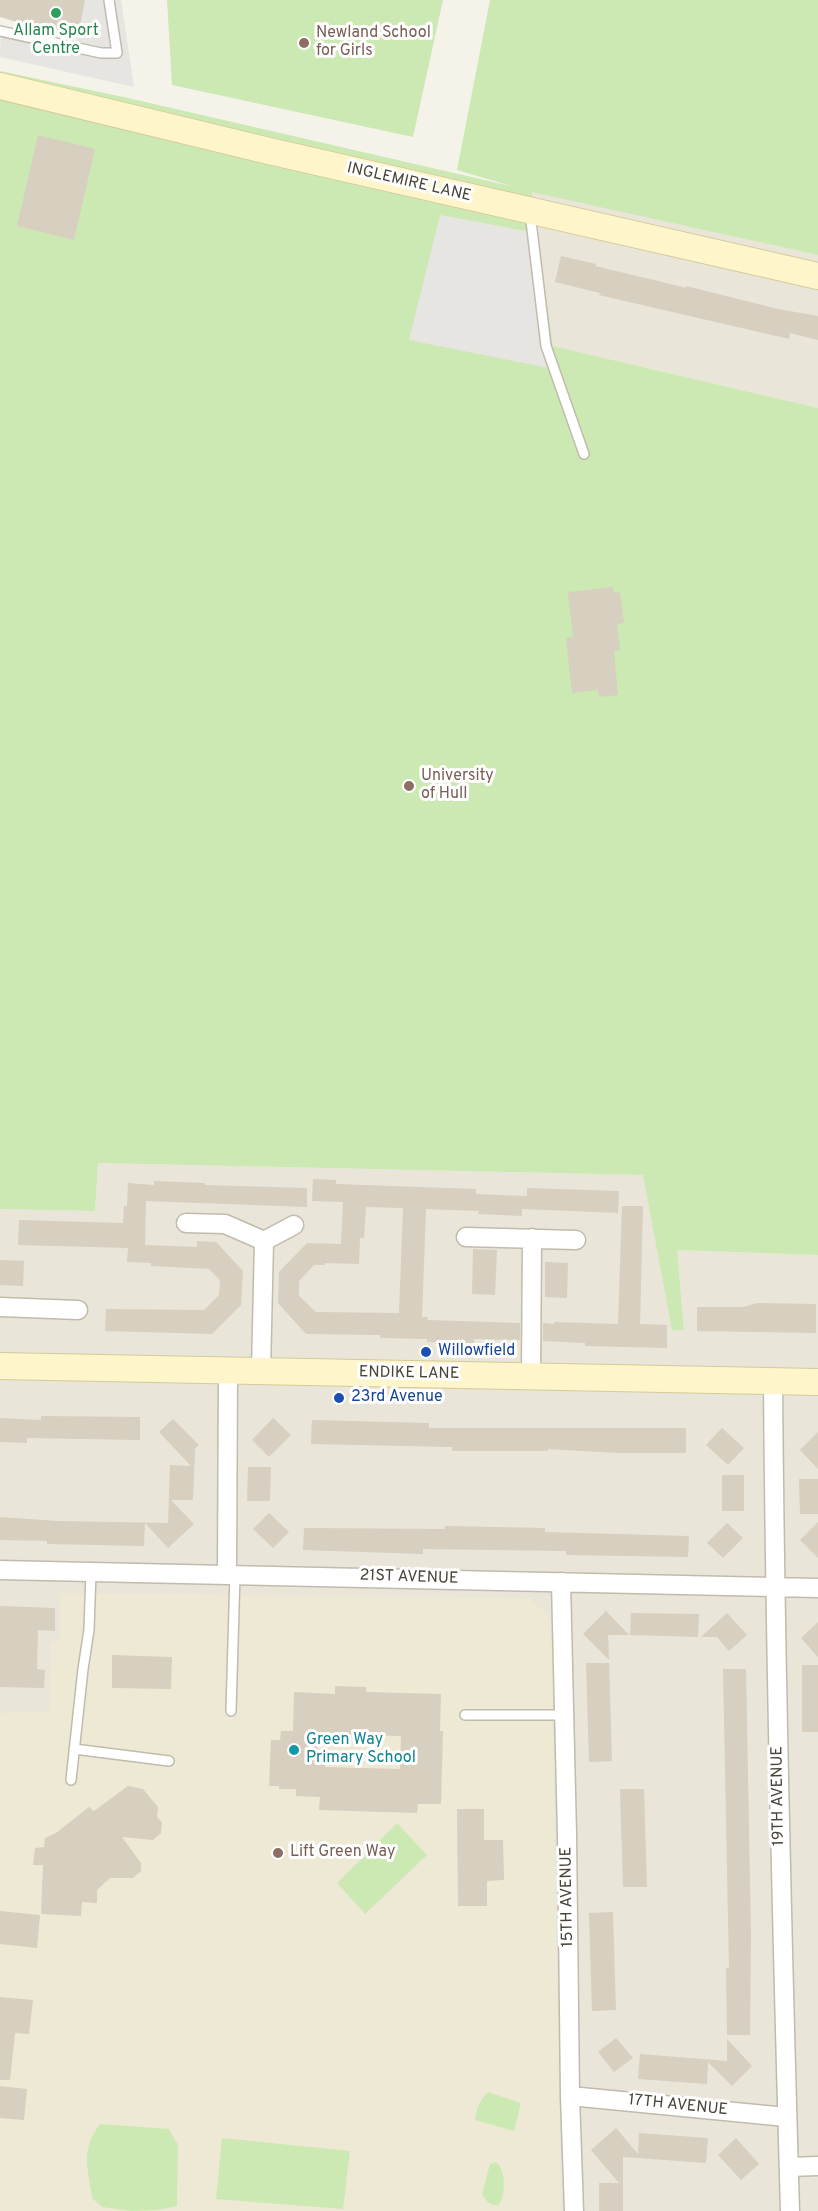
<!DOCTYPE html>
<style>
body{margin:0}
canvas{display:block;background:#f5f2ea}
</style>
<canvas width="818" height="2211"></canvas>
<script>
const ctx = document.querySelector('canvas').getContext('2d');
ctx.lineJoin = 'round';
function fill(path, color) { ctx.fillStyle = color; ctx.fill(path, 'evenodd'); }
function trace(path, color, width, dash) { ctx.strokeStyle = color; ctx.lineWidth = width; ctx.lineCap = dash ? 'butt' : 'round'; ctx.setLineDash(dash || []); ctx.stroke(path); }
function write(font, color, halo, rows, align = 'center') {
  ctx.font = font + ' Overpass,sans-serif'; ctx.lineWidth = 6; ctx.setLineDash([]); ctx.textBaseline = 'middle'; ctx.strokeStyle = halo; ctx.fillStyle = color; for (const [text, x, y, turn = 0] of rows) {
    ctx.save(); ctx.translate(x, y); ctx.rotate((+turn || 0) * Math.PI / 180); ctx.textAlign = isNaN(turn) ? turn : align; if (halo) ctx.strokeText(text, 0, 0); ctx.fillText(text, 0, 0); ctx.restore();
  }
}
const residential = new Path2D(`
 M532,191L818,255V408L553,346Z
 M98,1163L643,1175L684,1330L677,1250L818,1255V2211H0V1209L95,1211Z`);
const education = new Path2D(`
 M60,1593L529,1598L551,1617L561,2211H0V1713L50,1712L51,1642H60Z`);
const green = new Path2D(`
 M167,0H443L413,137L172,85Z
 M490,0H818V255L532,192L553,346L818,408V1255L677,1250L684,1330H672L643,1175L98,1163L95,1211L0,1209V71L128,98L515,187L457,170Z
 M397,1823L427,1855L365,1914L337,1883Z
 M488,2092L521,2103L514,2131L475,2120C477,2108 479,2101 488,2092Z
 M100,2124L169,2129L178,2145L177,2206L158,2210L132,2211L102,2207L92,2198C88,2167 80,2151 100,2124Z
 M222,2138L350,2151L343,2209L216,2199Z
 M496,2162C506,2170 506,2194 499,2205C490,2206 487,2202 482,2194L490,2164Z`);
const parking = new Path2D(`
 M85,0H121L134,87L0,57L1,25L76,42Z
 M440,215L532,232L554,369L409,340Z`);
const building = new Path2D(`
 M0,0H85L78,36L53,33L0,17Z
 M38,135L95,149L74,240L17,226Z
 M561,256L596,264L595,266L654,280L686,288V286L778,309L818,316V340L790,333L789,339L599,295L600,293L555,282Z
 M613,587L614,593L620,592L624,623L617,624L620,650L614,651L618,695L599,697L598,690L572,693L566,638L573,637L568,592Z
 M313,1179L336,1180V1184L476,1189V1194L527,1196V1188L619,1191L618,1213L522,1209V1216L478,1214L479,1211L426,1209L422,1317H428L427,1320L520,1323V1340L474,1339V1344L427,1342V1339L380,1338V1335L306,1334L278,1303L279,1272L307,1243L341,1244L343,1202L312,1201ZM366,1207L403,1208L399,1313L316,1312L299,1296V1281L314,1265H325V1263L359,1264L360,1238H364Z
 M154,1181L205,1183V1185L307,1188V1207L146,1201L145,1245L197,1247V1241L216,1242L243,1271L241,1305L212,1334L105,1331L106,1309L204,1310L219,1295L220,1280L209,1269L151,1266V1263L127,1262L128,1248L18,1245L19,1220L123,1223L124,1206H127L128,1183L154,1185Z
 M622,1206H643L640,1324L667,1325V1348L585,1346V1343L543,1341V1323L554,1324V1322L618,1324Z
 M473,1249L497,1250L495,1295L472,1294Z
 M0,1260L24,1261L23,1286L0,1285Z
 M545,1262L568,1263L567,1298L545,1297Z
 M758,1303L816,1304V1333L697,1331V1307H743Z
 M41,1416L140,1417V1440L27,1438V1443L0,1442V1418L41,1420Z
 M273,1418L291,1435L269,1457L252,1440Z
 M173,1419L199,1445L195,1449L193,1500H171L194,1524L168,1548L145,1523L144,1546L47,1544V1541L0,1540V1517L57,1521L168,1523L170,1465L191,1466L159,1432Z
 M312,1420L429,1423V1428H686V1453H617L548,1449V1451H452V1447L311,1444Z
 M722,1428L744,1448L728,1465L706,1445Z
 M818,1432V1469L800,1450Z
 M248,1467H271L270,1501H247Z
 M722,1475H744V1511H722Z
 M799,1479H818V1514H800Z
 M269,1513L289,1532L273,1548L253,1529Z
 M818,1522V1558L800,1540Z
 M727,1523L743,1538L723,1558L707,1543Z
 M445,1526L545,1528V1532L689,1536L688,1557L566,1555V1551L423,1549V1554L303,1550L304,1528L445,1529Z
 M0,1606L55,1608V1631L38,1630L37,1669L45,1670L44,1688L0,1687Z
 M606,1611L629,1635H608L609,1660L583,1634Z
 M631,1613L699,1614L698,1637L630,1635Z
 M727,1613L747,1635L729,1651L717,1637H701Z
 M818,1622V1657L801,1638Z
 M112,1655L172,1657L171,1689L112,1688Z
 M586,1663H609L612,1761L589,1762Z
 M802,1665H818V1732H802Z
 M723,1669H746L751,1935L750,2035H727L726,1968H729Z
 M335,1686L366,1687V1692L441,1694L440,1731H443L441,1804H418L417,1813L319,1810L320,1797L296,1796V1789H279V1786H269L271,1740H280L281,1731H293L294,1692L335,1694ZM318,1734L401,1736L400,1769L325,1767V1762H317Z
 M128,1786L143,1789L158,1807L157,1817L162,1822L161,1833L153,1840L122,1837L141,1863V1871L133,1878H110L97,1890V1903L82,1902L81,1916L41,1914L43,1865H33L35,1848L44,1847L45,1838L56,1833L89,1807L94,1811Z
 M620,1789H644L647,1887H623Z
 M457,1809H484V1840H503L504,1880L487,1881V1906H458Z
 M0,1911L40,1915L37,1948L0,1944Z
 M613,1912L616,2010L592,2011L589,1913Z
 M0,1997L33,2000L29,2034L15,2033L10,2080H0Z
 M616,2038L633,2058L614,2072L598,2052Z
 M727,2039L752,2066L732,2086L708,2062L707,2084L638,2079L640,2054L727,2061Z
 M0,2086L27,2089L24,2120L0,2118Z
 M616,2128L638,2154L639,2133L708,2138L706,2163L623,2157V2211H599V2183H619L591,2150Z
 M736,2138L759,2164L741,2180L718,2155Z`);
const lane = new Path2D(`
 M0,31L101,53H117L109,0
 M530,213L546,346L584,454
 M231,1711L235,1574
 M465,1715H564
 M74,1749L169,1761
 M71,1780L83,1669L89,1630L91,1571`);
const street = new Path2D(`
 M186,1223L225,1224L264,1241L294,1225
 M466,1237L576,1240
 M0,1307L78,1310
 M261,1371L264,1241
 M531,1376L532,1238
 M773,1380C775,1657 782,1934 790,2211
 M0,1570L818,1588
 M227,1573L228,1370
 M561,1582L567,1835L570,2096L574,2211
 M570,2096L786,2117
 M789,2167L818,2166`);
const secondary = new Path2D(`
 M0,86L269,151L818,276
 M0,1366L818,1382`);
const markers = [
 [56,13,6,"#2e9e5b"],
 [304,43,6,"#8d6e63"],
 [409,786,6,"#8d6e63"],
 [426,1352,6,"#1a4fb4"],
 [339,1398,6,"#1a4fb4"],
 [294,1750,6,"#0f9aa8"],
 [278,1853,6,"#8d6e63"]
];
const leisureNames = [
 ["Allam Sport",56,32],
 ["Centre",56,50]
];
const educationNames = [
 ["Newland School",316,34],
 ["for Girls",316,52],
 ["University",421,777],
 ["of Hull",421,795],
 ["Lift Green Way",290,1853]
];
const streetNames = [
 ["INGLEMIRE LANE",409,183,13],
 ["ENDIKE LANE",409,1374,1],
 ["21ST AVENUE",409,1578,2],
 ["19TH AVENUE",779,1796,-91],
 ["15TH AVENUE",568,1897,-91],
 ["17TH AVENUE",678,2106,6]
];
const transitNames = [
 ["Willowfield",438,1352],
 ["23rd Avenue",351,1398]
];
const cultureNames = [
 ["Green Way",306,1741],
 ["Primary School",306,1759]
];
fill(residential, '#e9e5d8');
fill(education, '#eee9d4');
fill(green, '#cce9b3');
fill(parking, '#e6e5e1');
fill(building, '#d7cfbf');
trace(lane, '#c1bbac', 12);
trace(street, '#c1bbac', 21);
trace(secondary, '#d5ca9a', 28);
trace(lane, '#fff', 9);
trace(street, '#fff', 18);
trace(secondary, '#fef6ca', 26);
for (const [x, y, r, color] of markers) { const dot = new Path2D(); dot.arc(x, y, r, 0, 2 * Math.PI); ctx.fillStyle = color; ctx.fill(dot); trace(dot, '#fff', 2); }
write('16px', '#27864d', '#fff', leisureNames);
write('16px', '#785e54', '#fff', educationNames, 'left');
write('16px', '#494438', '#fff', streetNames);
write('16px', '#164399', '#fff', transitNames, 'left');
write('16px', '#0d838f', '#fff', cultureNames, 'left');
</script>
